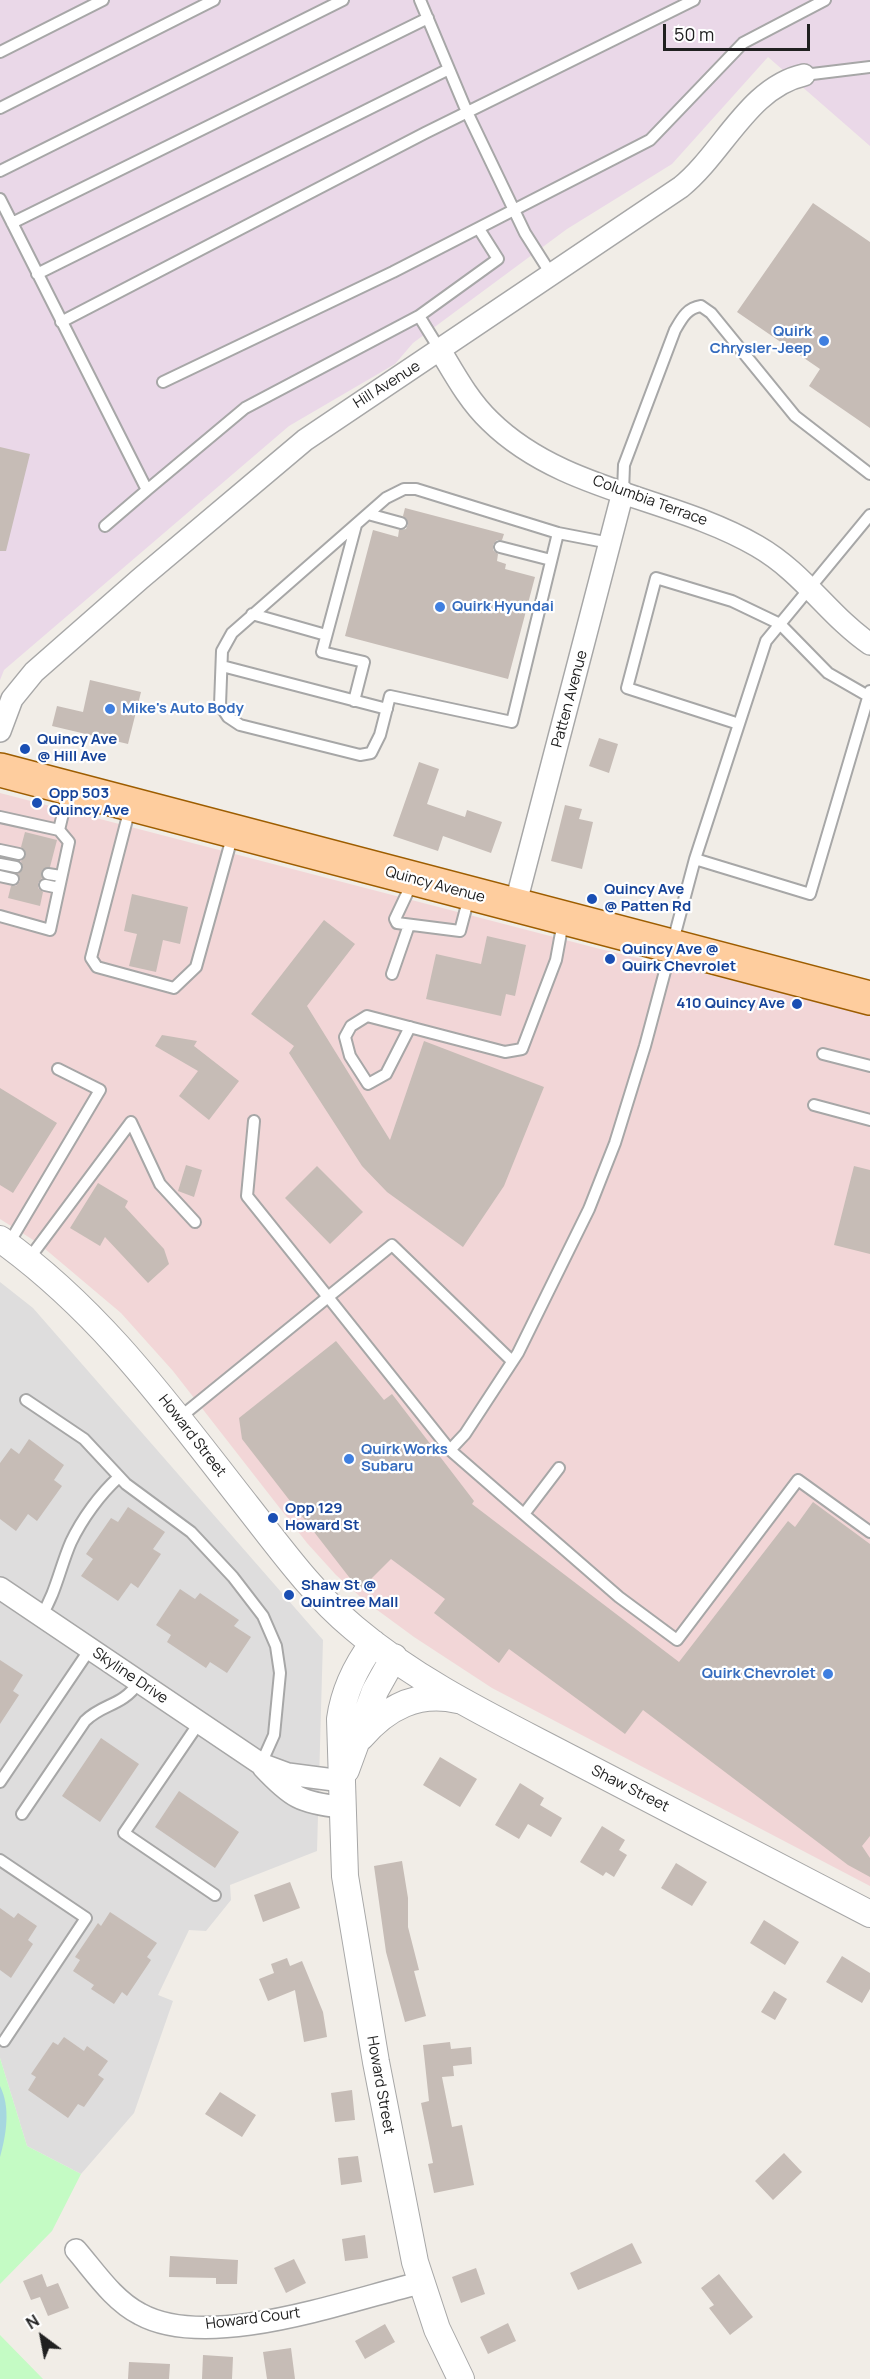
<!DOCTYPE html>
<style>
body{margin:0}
#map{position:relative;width:870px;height:2379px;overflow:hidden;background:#f1ede7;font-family:Manrope,sans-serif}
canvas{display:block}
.north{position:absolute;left:12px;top:2307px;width:60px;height:60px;-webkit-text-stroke:4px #fff;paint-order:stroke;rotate:328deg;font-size:16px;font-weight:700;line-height:24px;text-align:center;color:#202020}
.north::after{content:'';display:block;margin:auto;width:21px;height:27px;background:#202020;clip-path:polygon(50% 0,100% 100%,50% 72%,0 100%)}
.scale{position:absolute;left:663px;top:24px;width:147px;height:27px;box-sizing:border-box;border:3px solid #202020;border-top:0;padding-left:8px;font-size:18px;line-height:21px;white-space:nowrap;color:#202020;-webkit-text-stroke:4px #fff;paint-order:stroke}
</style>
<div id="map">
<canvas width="870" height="2379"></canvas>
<div class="north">N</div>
<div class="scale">50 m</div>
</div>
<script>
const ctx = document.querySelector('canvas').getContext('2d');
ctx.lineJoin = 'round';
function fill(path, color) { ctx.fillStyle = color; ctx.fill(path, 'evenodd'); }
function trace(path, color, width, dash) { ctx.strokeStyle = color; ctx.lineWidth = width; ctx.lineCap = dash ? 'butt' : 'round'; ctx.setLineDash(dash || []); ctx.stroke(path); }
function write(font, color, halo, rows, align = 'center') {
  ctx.font = font + ' Manrope,sans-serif'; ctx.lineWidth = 4.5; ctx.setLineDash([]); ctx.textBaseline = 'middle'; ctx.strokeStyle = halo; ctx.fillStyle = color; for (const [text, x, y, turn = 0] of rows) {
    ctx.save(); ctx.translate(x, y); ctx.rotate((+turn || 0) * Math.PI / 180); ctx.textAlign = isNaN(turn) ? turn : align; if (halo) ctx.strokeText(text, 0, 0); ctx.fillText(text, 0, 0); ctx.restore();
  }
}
const residential = new Path2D(`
 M0,1282L33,1308L323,1640L317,1851L230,1885L231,1900L206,1931L189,1930L158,1995L173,2001L134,2113L81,2174L27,2146L0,2058Z`);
const commercial = new Path2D(`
 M0,793L600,949L870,1013V1886L492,1688L414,1637L365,1601L336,1575L307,1543L173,1371L121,1313L38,1243L0,1219Z`);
const industrial = new Path2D(`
 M0,0H870V146L768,57L672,164L567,229L413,343L395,364L289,426L4,670L0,680Z`);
const park = new Path2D(`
 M0,2058L27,2146L81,2174L52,2231L0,2284Z
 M0,2335L43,2379H0Z`);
const water = new Path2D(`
 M0,2086C11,2108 6,2135 0,2157Z`);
const building = new Path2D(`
 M813,203L870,242V428L809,386L820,369L737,312Z
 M0,447L30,454L6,551H0Z
 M405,508L504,534L502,540H497L493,545V550L498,554L497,561L506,564L505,569L535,577L508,679L345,636L373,530L398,537L399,530L406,529L408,524L403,516Z
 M90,680L141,692L128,744L52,726L57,706L83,712Z
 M599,738L618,744L609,773L589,766Z
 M419,762L439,769L427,804L465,817L467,810L502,822L491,853L443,836L438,851L393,836Z
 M565,805L582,809L579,819L593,822L582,869L551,861Z
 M25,832L57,840L50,867L42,870V878L38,883V888L43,892L40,906L8,898L11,886H16L20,881L18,874L23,868L21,861L26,855L21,847Z
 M132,894L188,907L180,944L163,940L156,972L129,966L137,934L124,931Z
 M324,920L355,944L307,1006L390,1140L424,1041L544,1087L504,1186L463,1247L387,1192L362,1166L289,1053L294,1046L251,1014Z
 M487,936L526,945L515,996L506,994L501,1016L426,999L436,954L481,964Z
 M162,1035L197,1041L194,1046L239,1081L209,1120L179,1096L198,1071L155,1046Z
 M0,1088L57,1123L13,1193L0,1185Z
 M186,1165L202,1170L194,1197L178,1191Z
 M317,1166L363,1212L330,1244L285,1198Z
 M854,1166L870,1170V1254L834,1245Z
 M98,1183L128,1201L125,1207L164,1249L169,1264L148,1283L105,1237L100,1246L70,1228Z
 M336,1341L384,1400L392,1394L474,1501L472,1504L679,1662L788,1521L795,1527L813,1502L870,1544V1836L862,1846L870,1858V1877L848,1865L643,1710L625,1734L509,1649L499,1663L434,1613L445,1599L391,1559L361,1589L349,1577L242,1439L239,1418Z
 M29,1439L64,1465L54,1480L62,1486L37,1521L28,1514L16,1531L0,1519V1463L11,1448L19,1454Z
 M128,1507L165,1532L153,1549L161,1554L138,1588L131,1583L118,1601L81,1576L93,1559L86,1554L111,1518L118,1522Z
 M180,1589L195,1599L200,1593L239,1620L234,1626L251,1637L227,1673L210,1662L206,1668L167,1642L171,1635L156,1625Z
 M0,1660L23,1675L13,1691L19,1695L0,1724Z
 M101,1738L139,1764L100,1822L62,1796Z
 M440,1757L477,1779L460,1807L423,1785Z
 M520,1783L544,1798L540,1805L562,1818L551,1837L528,1824L519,1839L495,1825Z
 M179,1791L239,1832L215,1868L155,1827Z
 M602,1826L625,1840L619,1850L627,1855L614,1877L606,1872L603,1876L580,1862Z
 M402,1861L408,1898V1927L419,1970L414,1971L426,2016L405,2022L386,1952L374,1866Z
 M676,1863L707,1882L692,1906L661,1888Z
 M290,1882L300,1908L263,1922L254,1895Z
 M0,1908L14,1918L18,1913L37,1926L28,1940L33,1944L11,1978L0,1970Z
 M110,1912L157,1943L147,1957L151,1960L127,1996L122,1992L114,2004L91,1989L94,1985L73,1971L80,1960L75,1957L98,1923L101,1926Z
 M764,1920L799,1942L785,1965L750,1943Z
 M842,1956L870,1973V1989L862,2003L826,1982Z
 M287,1958L290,1966L302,1961L323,2012L327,2037L304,2042L295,1990L268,2001L259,1979L274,1973L271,1964Z
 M774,1991L787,1999L775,2020L761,2012Z
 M64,2037L84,2051L87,2046L108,2061L98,2075L104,2079L84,2107L78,2104L68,2118L28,2090L36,2077L31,2074L53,2042L58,2045Z
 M450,2042L451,2049L471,2047L472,2064L453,2066L454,2076L442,2077L452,2127L462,2125L474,2185L434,2193L428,2164L433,2163L421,2103L429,2101L423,2045Z
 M352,2090L355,2120L335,2122L331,2093Z
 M220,2092L256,2115L242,2137L205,2114Z
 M784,2153L802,2172L773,2200L755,2181Z
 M358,2156L362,2182L341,2185L338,2158Z
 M365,2235L368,2258L345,2261L342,2239Z
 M632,2243L642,2263L578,2290L570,2273Z
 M170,2256L238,2260L237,2284H216V2278L169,2277Z
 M294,2259L306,2283L286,2293L274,2268Z
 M476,2268L485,2294L461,2303L452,2277Z
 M42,2274L47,2287L58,2283L69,2308L48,2316L40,2297L31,2300L23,2281Z
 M719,2274L753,2317L730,2335L709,2308L714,2305L701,2288Z
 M508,2323L516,2341L488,2354L480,2337Z
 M385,2324L395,2342L365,2359L355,2341Z
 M291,2348L295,2379H267L263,2352Z
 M203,2355L233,2357L232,2379H202Z
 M129,2362L170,2364L169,2379H128Z`);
const service = new Path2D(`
 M420,0L467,112L525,233L551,274
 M0,52L103,0
 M804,75L870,67
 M0,108L214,0
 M0,171L343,0
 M0,199L147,490L245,408L419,316
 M12,223L428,18
 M37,274L449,69
 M61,322L425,133L694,0
 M440,350L419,316L498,259L479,229
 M163,382L393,272L650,140L743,43L825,0
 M623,492L624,465L675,330C682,318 687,308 701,306L711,313L795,416L870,474
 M368,514L401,523
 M105,526L147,490
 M558,533L512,722L390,696L380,735L371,753L360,755L240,725L228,717L220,705L222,651L232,633L386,498L404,489H416L558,533L610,543
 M500,547L551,560
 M252,614L326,635
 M222,666L387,709
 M354,701L364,662L322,652L356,525
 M739,724L627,688L656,578L732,601L780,624L828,673L868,696
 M130,808L91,958L97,967L174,988L196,967L233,834
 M0,817L59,830L69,842L50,930L0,916
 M59,830L68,792
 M0,850L19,854
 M695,859L810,894L870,691
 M0,864L16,867
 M48,874L61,876
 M0,876L13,879
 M412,883L395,919L397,923L460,931L469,897
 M45,885L59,888
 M392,974L409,925
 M410,1027L386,1074L368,1084L350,1056L345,1037L351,1026L367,1016L505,1052L522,1049L556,960L563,922
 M823,1054L870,1066
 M814,1105L870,1120
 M254,1121L247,1196L328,1297L392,1245L512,1361
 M8,1245L100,1090L58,1069
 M28,1260L131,1122L160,1184L195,1222
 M26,1400L84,1439L126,1484L191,1532L233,1577L263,1616L276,1646L280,1673L274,1735L261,1764
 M178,1419L328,1297L450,1450L465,1434L518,1353L589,1209L615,1143L645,1046L695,859L766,641L870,515
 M450,1450L619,1597L677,1640L798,1480L870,1532
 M524,1514L559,1468
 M41,1616C56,1593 60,1567 71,1542C82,1519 100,1494 119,1477
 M199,1723L124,1833L215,1895
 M0,1782L90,1649
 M22,1814L85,1721C103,1703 122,1707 139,1682
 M0,1860L86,1918L4,2041`);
const minor = new Path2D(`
 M440,350C455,375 469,401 490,421C562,492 673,497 757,546C804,573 828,615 870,644
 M0,731L12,699L34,672L140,579L305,440L681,187C723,153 749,87 804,75
 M515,906L623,492
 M0,1588L261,1764L288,1774L342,1781
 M263,1767C291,1797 301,1803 341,1807
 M76,2250C95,2272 113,2300 140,2314C209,2352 348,2300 420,2283`);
const tertiary = new Path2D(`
 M0,1239C103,1313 170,1408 247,1506C280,1548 313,1594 354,1628C420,1684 500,1721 576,1761C674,1812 772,1863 870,1914
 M373,1643C356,1666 344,1690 340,1719L345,1876L376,2062L415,2262L437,2329L461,2379
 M361,1737C387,1707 418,1691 458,1700
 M346,1770L375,1691L394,1657`);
const primary = new Path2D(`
 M0,770L870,998`);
const markers = [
 [824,341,6,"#3f7fe0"],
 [440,607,6,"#3f7fe0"],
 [110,709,6,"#3f7fe0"],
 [25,749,6,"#1a4fb4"],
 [37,803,6,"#1a4fb4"],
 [592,899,6,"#1a4fb4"],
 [610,959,6,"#1a4fb4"],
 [797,1004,6,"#1a4fb4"],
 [349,1459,6,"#3f7fe0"],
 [273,1518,6,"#1a4fb4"],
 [289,1595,6,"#1a4fb4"],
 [828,1674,6,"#3f7fe0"]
];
const shopNames = [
 ["Quirk",812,332,"right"],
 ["Chrysler-Jeep",812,349,"right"],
 ["Quirk Hyundai",452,607],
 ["Mike's Auto Body",122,709],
 ["Quirk Works",361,1450],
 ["Subaru",361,1467],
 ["Quirk Chevrolet",816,1674,"right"]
];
const streetNames = [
 ["Hill Avenue",387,385,-32],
 ["Columbia Terrace",650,501,20],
 ["Patten Avenue",570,699,-75],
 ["Quincy Avenue",435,885,15],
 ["Howard Street",192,1436,52],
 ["Skyline Drive",130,1676,34],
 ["Shaw Street",630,1789,27],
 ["Howard Street",380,2085,80],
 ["Howard Court",253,2319,-7]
];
const transitNames = [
 ["Quincy Ave",37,740],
 ["@ Hill Ave",37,757],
 ["Opp 503",49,794],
 ["Quincy Ave",49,811],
 ["Quincy Ave",604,890],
 ["@ Patten Rd",604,907],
 ["Quincy Ave @",622,950],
 ["Quirk Chevrolet",622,967],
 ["410 Quincy Ave",785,1004,"right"],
 ["Opp 129",285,1509],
 ["Howard St",285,1526],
 ["Shaw St @",301,1586],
 ["Quintree Mall",301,1603]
];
fill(residential, '#dedddd');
fill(commercial, '#f2d6d7');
fill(industrial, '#ead8e8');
fill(park, '#c4fbc4');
fill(water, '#a6d7e0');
fill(building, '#c6bcb6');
trace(service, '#a7a7a7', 14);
trace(minor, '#a7a7a7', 24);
trace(tertiary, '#a7a7a7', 28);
trace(primary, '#9d5d00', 36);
trace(service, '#fff', 10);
trace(minor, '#fff', 21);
trace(tertiary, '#fff', 26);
trace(primary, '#fecd9e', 33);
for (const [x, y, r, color] of markers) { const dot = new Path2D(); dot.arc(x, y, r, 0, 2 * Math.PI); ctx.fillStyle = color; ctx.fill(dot); trace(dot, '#fff', 2); }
write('bold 15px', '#366cbe', '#fff', shopNames, 'left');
write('15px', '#202020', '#fff', streetNames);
write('bold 15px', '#164399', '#fff', transitNames, 'left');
</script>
